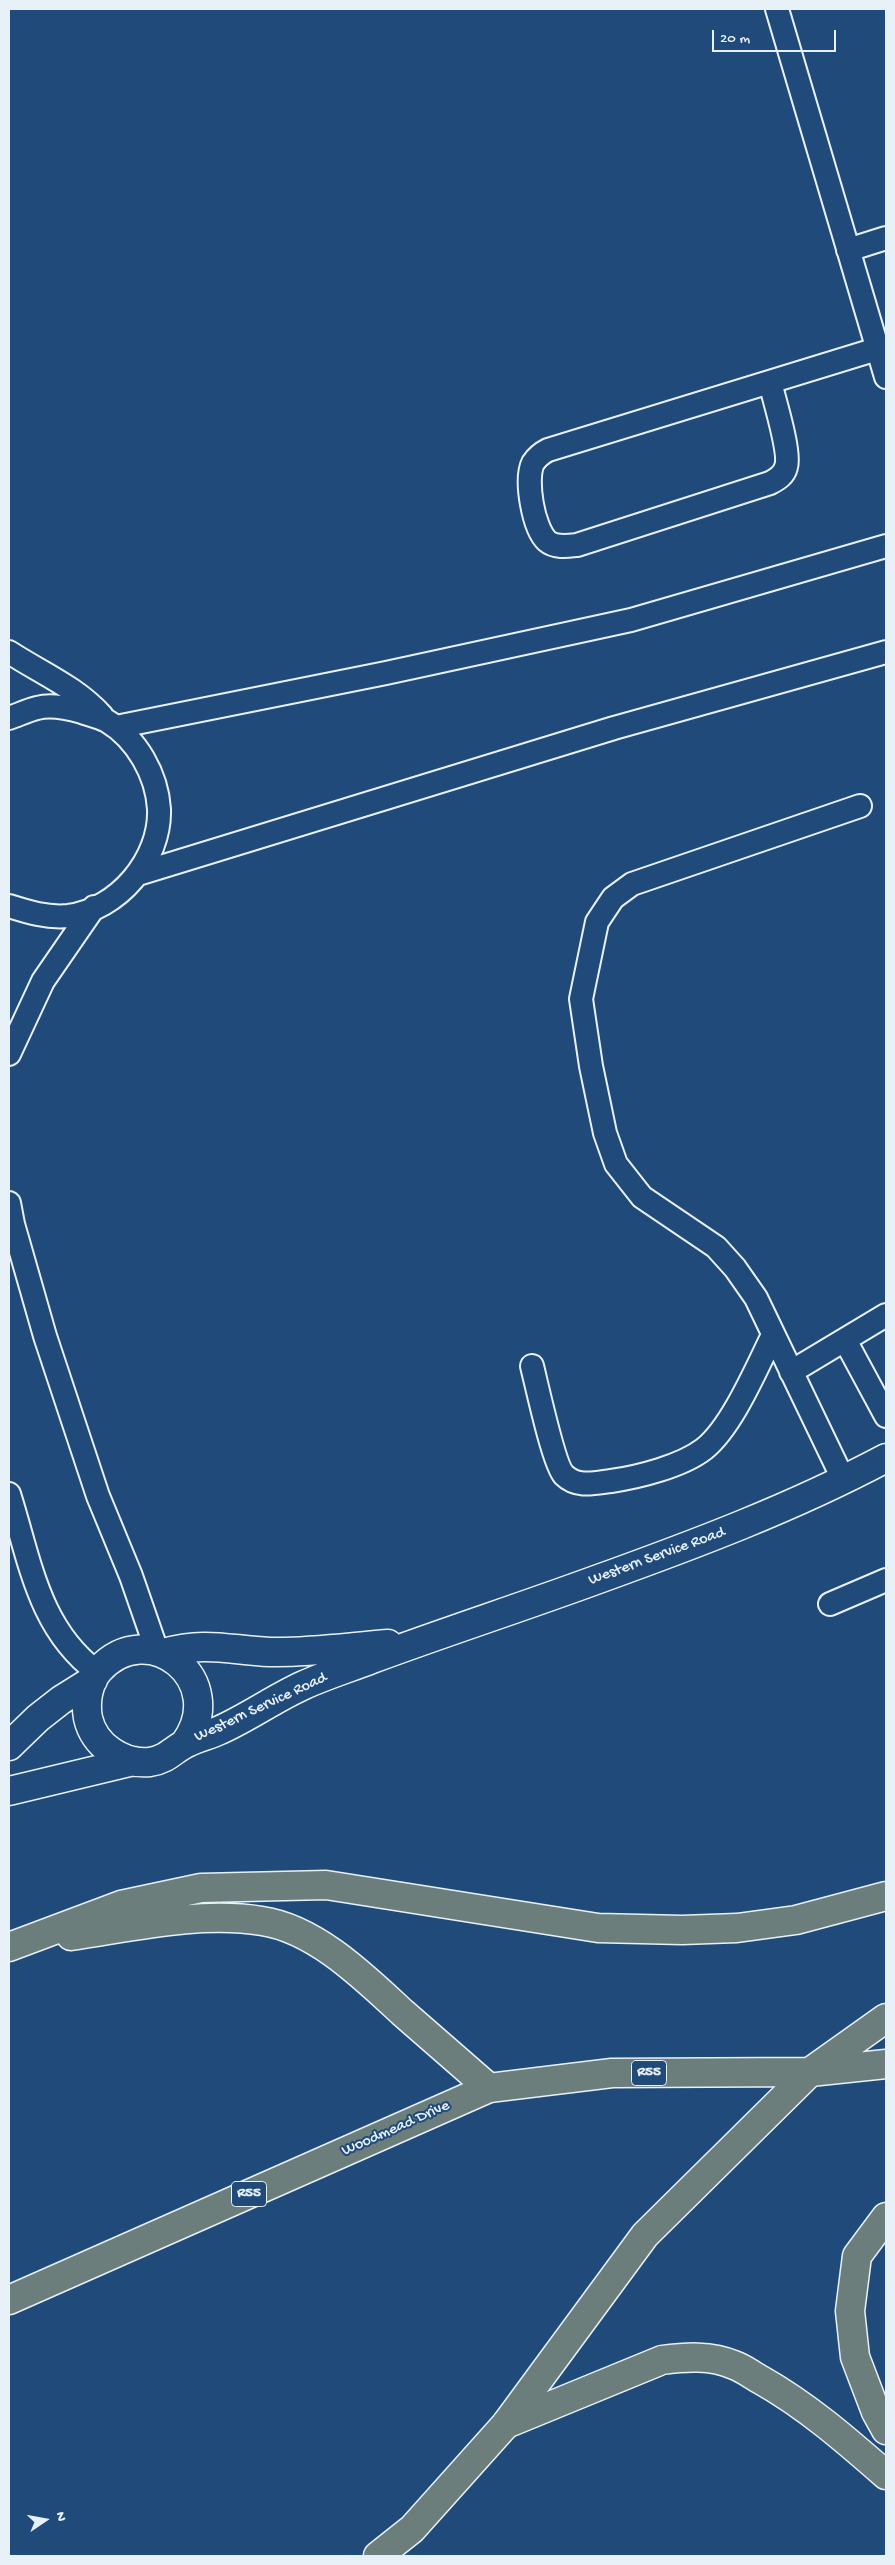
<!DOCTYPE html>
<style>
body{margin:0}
#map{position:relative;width:895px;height:2565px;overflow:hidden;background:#1f4a7a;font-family:"Gochi Hand",sans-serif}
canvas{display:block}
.frame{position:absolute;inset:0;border:10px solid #e8f1f8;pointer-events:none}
.north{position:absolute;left:20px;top:2495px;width:50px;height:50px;-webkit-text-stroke:4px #1f4a7a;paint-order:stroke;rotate:78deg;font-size:14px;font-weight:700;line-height:20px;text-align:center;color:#e8f1f8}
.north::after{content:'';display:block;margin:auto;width:18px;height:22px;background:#e8f1f8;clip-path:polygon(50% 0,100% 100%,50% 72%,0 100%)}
.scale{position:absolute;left:712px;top:30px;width:124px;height:22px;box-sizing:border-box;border:2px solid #e8f1f8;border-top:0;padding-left:6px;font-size:15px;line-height:18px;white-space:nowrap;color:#e8f1f8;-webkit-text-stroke:4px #1f4a7a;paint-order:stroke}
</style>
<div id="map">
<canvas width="895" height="2565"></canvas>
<div class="frame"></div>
<div class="north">N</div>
<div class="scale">20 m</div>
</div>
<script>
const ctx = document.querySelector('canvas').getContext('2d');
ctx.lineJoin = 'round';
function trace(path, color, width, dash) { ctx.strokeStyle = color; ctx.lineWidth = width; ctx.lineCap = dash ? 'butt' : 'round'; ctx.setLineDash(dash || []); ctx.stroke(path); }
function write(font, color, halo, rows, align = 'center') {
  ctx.font = font + ' "Gochi Hand",sans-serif'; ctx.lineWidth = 4; ctx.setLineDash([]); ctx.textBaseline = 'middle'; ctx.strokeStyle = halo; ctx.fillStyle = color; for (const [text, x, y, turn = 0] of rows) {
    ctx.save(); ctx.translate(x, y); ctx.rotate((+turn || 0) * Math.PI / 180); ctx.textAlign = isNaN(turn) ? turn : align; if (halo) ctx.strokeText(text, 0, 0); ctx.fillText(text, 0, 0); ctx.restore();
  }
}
const service = new Path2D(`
 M777,9L886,377
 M848,250L886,238
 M770,382C774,399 791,453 786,467C784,475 778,479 770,483L577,545C568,546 555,548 547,541C533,528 525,479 533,463C537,457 542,453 548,450L877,349
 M9,652C41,673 76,687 102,716
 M9,718C18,715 28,710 37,708C52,704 68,708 82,712C90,715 100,717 107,721C137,739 157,775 159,809C161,859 118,910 68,916C47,918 28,912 9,906
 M116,727L386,673L631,620L886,546
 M138,874L614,728L886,652
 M9,1054L43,981L94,907
 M9,1203L13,1224L45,1336L98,1496L131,1576L157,1651
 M845,1340L886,1416
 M532,1366C537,1386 554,1465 564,1475C577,1488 595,1483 611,1481C639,1477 682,1466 704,1449C732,1427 757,1367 773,1335
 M791,1372L886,1315
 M844,1481L756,1298L735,1268L716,1247L642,1197L616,1164L605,1133L591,1066L581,999L597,922L613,898L632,884L860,806
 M9,1494C30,1560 38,1628 97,1672
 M830,1604L886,1580`);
const minor = new Path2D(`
 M163,1653C207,1641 228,1650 270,1652C309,1653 349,1647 388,1644
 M185,1743C230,1681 149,1615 99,1670C88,1683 85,1702 88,1718C94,1745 122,1765 150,1762C169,1759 174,1748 189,1742C199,1737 210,1735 220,1730C249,1717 275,1698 304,1685C326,1675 349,1668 372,1659C445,1632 519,1608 593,1581C693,1545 792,1508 886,1458
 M9,1746L38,1718L61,1700L93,1680
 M9,1791L134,1761`);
const primary = new Path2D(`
 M9,2300L489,2088L612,2073L810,2072L886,2064
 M378,2556L412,2529L506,2424L645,2235L810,2072L886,2018`);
const motorway = new Path2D(`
 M71,1936C133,1927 199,1911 262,1921C316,1929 365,1978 403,2013C432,2038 460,2063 489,2088
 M9,1947L121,1905L201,1888L326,1885L598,1928L682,1930L737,1928L796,1920L886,1896
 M886,2217L857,2256L850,2311L855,2357L876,2412L886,2430
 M506,2424L662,2360C685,2357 711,2355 734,2365C743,2368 752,2375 761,2380C807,2406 846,2440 886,2475`);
const shields = [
 [649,2073,35],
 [249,2194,35]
];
const shieldNames = [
 ["R55",649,2073],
 ["R55",249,2194]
];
const streetNames = [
 ["Western Service Road",657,1557,-20],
 ["Western Service Road",261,1708,-25],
 ["Woodmead Drive",396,2129,-24]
];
trace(service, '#e8f1f8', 26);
trace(minor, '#e8f1f8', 31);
trace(primary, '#e8f1f8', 31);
trace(motorway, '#e8f1f8', 31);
trace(service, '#1f4a7a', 22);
trace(minor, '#1f4a7a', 28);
trace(primary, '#6c7e7c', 28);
trace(motorway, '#6c7e7c', 28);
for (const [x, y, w] of shields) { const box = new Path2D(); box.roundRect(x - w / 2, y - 12.5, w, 25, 4); ctx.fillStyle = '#1f4a7a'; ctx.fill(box); trace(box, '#e8f1f8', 1); }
write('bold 15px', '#e8f1f8', null, shieldNames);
write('16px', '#e8f1f8', '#1f4a7a', streetNames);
</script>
